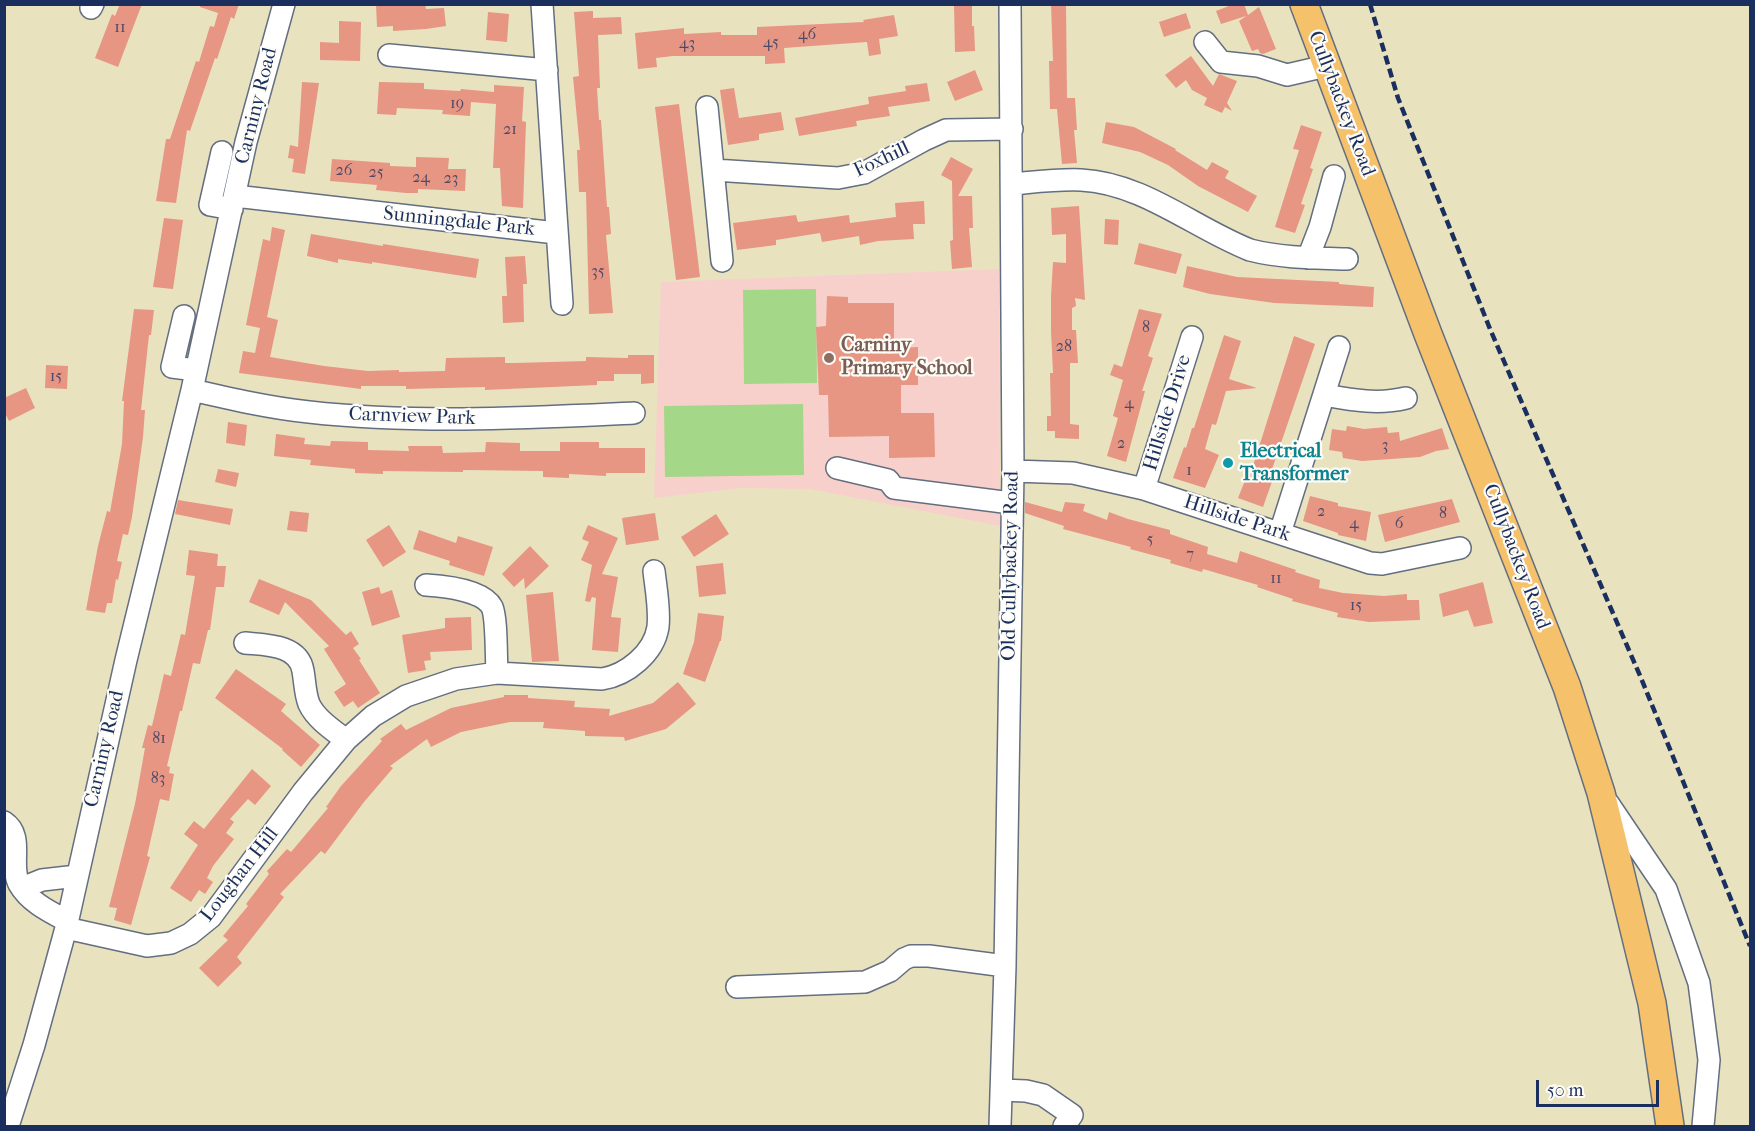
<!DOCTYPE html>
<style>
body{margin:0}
#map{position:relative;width:1755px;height:1131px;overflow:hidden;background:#e9e2bf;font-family:"IM FELL French Canon",serif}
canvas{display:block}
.frame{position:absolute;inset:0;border:6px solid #1b2f5e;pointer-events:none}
.scale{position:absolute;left:1536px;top:1080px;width:123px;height:27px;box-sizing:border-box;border:3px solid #1b2f5e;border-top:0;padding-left:8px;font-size:18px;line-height:21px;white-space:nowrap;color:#1b2f5e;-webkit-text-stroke:4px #fdfcf7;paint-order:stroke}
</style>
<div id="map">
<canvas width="1755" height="1131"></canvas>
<div class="frame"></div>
<div class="scale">50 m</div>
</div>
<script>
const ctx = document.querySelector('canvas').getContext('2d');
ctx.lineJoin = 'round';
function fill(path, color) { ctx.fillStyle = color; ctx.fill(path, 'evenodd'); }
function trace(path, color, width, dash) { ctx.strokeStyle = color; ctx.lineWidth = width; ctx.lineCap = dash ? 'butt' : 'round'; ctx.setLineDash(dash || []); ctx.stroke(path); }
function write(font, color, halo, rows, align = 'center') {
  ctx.font = font + ' "IM FELL French Canon",serif'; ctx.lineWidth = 4.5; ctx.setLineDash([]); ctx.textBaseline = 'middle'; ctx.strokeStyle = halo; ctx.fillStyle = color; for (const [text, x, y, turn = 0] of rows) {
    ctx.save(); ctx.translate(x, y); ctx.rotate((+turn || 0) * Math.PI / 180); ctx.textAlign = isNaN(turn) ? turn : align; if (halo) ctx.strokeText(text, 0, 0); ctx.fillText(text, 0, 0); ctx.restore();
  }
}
const built = new Path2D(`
 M999,269L1000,526L810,489L742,488L654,498L661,282Z`);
const green = new Path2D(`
 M816,289L817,383L744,384L743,290Z
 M803,404L804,475L665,477L664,406Z`);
const building = new Path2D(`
 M120,4H142L118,67L95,58L112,14L115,16Z
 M200,4H239L234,19L231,17L217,59L215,58L190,131L187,130L176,203L156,201L166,139H170L196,61L199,62L210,26L214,27L218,13L200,7Z
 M376,4H425L426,9L444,8L446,26L426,29L393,31V26L377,27Z
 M954,4H972V26H974L975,51L955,52Z
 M1051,4H1066L1067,98H1075L1077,130H1074L1077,163L1062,164L1057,109H1050L1049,61H1053Z
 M1234,4H1244L1248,15L1259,7L1276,49L1263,54L1260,53L1258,49L1252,51L1239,21L1246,16L1221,24L1216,11Z
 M593,11V18L621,17L622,34L598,35L600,88H597L599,120H601L607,207H609L611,234L606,235L613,313L589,314L586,192H579L577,150H580L573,77L579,76L574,12Z
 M488,12L509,14L507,42L486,40Z
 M1186,13L1191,28L1164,37L1159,22Z
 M894,15L898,36L879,39L881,54L869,56L867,42L784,48L785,63L765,64V56H673L656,58L657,67L638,69L635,33L684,28V34L721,32V35H757V27L864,22L863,20Z
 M339,21L361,22L360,61L320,60V42L339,43Z
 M1191,56L1213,86L1219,74L1237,81L1227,103L1232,111L1225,107L1222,113L1204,105L1207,98L1192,90L1186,80L1176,88L1165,75Z
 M975,70L983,90L955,101L947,82Z
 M302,82L319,83L305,174L292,172L294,159L288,158L290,145L298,147Z
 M379,82L424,83V89L460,91L461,89L494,92V85L524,87L522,121L526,122L523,208L502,206L500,168H493L496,104L471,102L470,116L442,114L443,110L397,108L396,115L377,114Z
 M927,83L930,101L888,107L890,116L856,121L857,126L799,136L795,118L869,104L868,97L906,91L905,86Z
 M734,88L739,118L781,112L784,130L759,134V140L728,145L720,90Z
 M679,104L700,277L676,280L655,107Z
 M1106,122L1134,127L1176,149L1175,150L1207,170L1212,162L1229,171L1225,178L1257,196L1248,212L1198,186L1168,165L1140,152L1102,143Z
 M1301,125L1322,132L1310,168L1313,169L1301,204L1305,205L1295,233L1275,227L1299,150L1293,149Z
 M416,157L449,158L448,169H466L465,191L418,189V193H406L376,190L377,185L330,181L332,159L390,163V166L416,167Z
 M951,157L973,169L958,196H972L973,228H969L972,267L952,269L950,241L953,240L952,181L941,175Z
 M924,201L925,224H913L914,239L878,241L860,245L859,236L822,242L820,233L776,240V245L737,250L733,223L796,215L798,222L849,215L850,223L896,217L895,203Z
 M1079,206L1085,300L1075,298L1076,306L1072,308V330H1076L1078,363H1070V424L1079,425V439L1055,438V431H1047V416H1051L1050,373H1053L1051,331V296L1053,262L1066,263V234L1052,235L1051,208Z
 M164,218L183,220L173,289L153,287Z
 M1105,219L1119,220L1118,245L1104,244Z
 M272,227L285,230L267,317L278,320L270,357L324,366L368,371L399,370V372L445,371L446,358L505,357V363H515L586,361V357L628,358V355H654V383L641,384V374H614V381H597V385L485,390V387L406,389V386H361V389L239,373L243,351L255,353L260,328L246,325L263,239L270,241Z
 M311,234L383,246V244L479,259L476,278L372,262V264L338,259V263L307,256Z
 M1139,243L1182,254L1176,274L1134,264Z
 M525,256L527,284H523L524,322L503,323L502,296H507L505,257Z
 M1187,266L1237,277L1339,282V284L1374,287L1373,307L1274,303L1210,294L1183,287Z
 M827,296L848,297V303H894V348L918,347V385H901V413H934L935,457L889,458V436L829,437L828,395H819L816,327L826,326Z
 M134,309L154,310L151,335H149L141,410H145L143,437L132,517L128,535L123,534L117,561L122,562L118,580L116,579L112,603H107L105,613L86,610L98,546L107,511L110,512L122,444L124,401H122Z
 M1139,309L1162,314L1148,356L1153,358L1142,391H1145L1126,462L1107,456L1118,418L1113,416L1123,380L1110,375L1114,364L1122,367Z
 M1224,335L1241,341L1229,379L1257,388L1226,391L1216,425L1212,424L1205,449L1219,455L1205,488L1173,478L1184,447L1186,448L1192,428H1194Z
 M1294,336L1315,344L1270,475L1274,476L1263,507L1238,498L1250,468L1252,469Z
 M46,365L68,366L67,389L45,388Z
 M26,388L35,408L9,421L4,411V398Z
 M228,422L247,425L245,446L226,443Z
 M1347,426L1364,429L1387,427L1388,433L1399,432L1400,441L1442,428L1449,449L1436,451L1420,457L1362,461L1343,458L1342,452L1329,450L1332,429L1346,431Z
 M276,434L305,438L304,444L330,446L331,441L368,442V450L409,451L408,446H442L443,453L485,452L486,442L520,443V451H560V442H599V448H645V473H606V476L569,474V478L543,477V471L463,470V472L383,471V474L355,473V469L310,465L311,460L274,456Z
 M218,469L239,473L236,487L215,482Z
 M1310,496L1338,503V506L1371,512L1366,541L1338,535V533L1303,521Z
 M1452,499L1460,522L1385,542L1378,515Z
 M178,500L233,509L230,525L175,514Z
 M1025,502L1062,512L1065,502L1085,504L1083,511L1107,520L1109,512L1128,519L1170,530V534L1208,547L1207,554L1237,563L1240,551L1296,570L1295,572L1320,580L1319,588L1343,593L1384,596L1407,594V600H1419L1420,620L1369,622L1337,617L1338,613L1292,601L1293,599L1257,587L1258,585L1203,569L1202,572L1170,563L1171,560L1130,549L1131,547L1063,529L1064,526L1025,513Z
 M290,511L309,513L307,532L287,530Z
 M655,513L659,540L626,545L622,518Z
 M716,514L729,534L694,557L681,537Z
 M389,525L406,552L383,567L366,540Z
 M588,525L618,538L602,574L618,577L611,617L621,618L618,652L592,650L596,598L592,597L590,602L585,601L592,565L581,560L589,542L582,539Z
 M419,530L456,543L458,536L493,547L484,576L449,565L450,561L413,549Z
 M530,546L549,566L525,589L524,578L514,587L502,574Z
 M189,550L218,554L217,566H226L224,587H216L210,630H208L200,664L193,663L182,711H180L167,766L170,767L169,773L174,774L169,801L160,799L147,856L150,857L131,925L114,920L117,908L109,907L135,804L145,748H142L148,725L152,726L164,674L171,676L181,634L185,635L195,576L186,575Z
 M723,563L726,594L699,597L696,566Z
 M259,579L311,600L346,635L351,631L359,644L353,648L361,659L359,660L380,693L358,708L353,701L344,707L334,692L346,684L324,649L329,646L285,602L279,615L249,602Z
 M1483,582L1493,623L1474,627L1468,610L1443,617L1439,594Z
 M379,587L381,594L392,590L400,617L372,626L362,592Z
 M553,592L559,661L532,662L526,595Z
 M698,613L724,616L721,641H720L705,682L683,674L694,642Z
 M471,617L472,650L430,652L431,660L424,661L426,670L408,673L402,635L445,628V618Z
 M236,669L286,704L281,711L320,745L301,767L282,750L283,749L215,698Z
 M678,682L696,704L666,729L625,741L624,737L585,736V731L543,728L544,722H510L461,732L431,747L427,739L390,766L393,768L364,802L325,854L321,851L280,894L284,897L237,957L242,963L218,987L199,968L228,940L223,936L248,906L246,904L269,874L267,871L287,849L291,852L328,808L326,807L341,786L382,741L380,739L401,724L406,730L451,708L504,697V695H528V698L575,701L574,707L610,709L609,716L653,703Z
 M252,769L271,786L255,805L248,799L230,819L234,822L226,833L234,839L213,866L207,878L213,882L205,894L199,890L191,902L170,888L198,845L184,834L194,821L204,829Z`);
const minor = new Path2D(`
 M542,4L562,304
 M91,8L93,4
 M1205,42L1221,62L1258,66L1287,75L1326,66
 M389,55L547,70
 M707,107L722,261
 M222,152L210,205L232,209
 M714,170L838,178L864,173L924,140L946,130L1012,129
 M1012,184C1035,182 1059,179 1081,180C1143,183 1194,228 1250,250C1281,258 1315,258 1347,259
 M235,196L556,233
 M1308,258L1320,227L1334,176
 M184,316L172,367L196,370
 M192,390C231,399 270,408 309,412C417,424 526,418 634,413
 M1324,395C1352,400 1378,405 1406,398
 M837,468L888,480L894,488L1011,503
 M1013,471L1073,473L1144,489L1370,563L1382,564L1460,548
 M1144,489L1192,337
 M1280,533L1339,347
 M426,585C443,586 483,590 492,607C497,618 496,658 497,673
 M245,643C265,645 299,644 303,671C305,682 305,694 309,704C316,719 333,730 346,740
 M1608,803L1666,889L1699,983L1709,1060L1703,1126
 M4,822C25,836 9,864 19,884C29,902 50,912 67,921
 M22,888L42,880L77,876
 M66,928L147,946L171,943L190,934L211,917L303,792L346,740L373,716L406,696L456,679L497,673L602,679C627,675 654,653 658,627C660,609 656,589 654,571
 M737,987L865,982L890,971L904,959L911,956H929L1005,966
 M1001,1090L1026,1091L1043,1095L1072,1115L1064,1126
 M8,1126L34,1045L66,928L126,660L192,390L246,142L284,4
 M1000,1126L1005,966L1013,471L1010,4`);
const major = new Path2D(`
 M1304,4L1428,334L1567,687L1601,793L1652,1003L1670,1126`);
const rail = new Path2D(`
 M1370,4L1398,98L1490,329L1641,678L1750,946`);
const markers = [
 [829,358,6,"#8d6e63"],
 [1228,463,6,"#0f9aa8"]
];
const numberNames = [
 ["11",120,28],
 ["46",807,35],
 ["45",771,43],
 ["43",687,44],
 ["19",457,104],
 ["21",510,130],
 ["26",344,171],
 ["25",376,173],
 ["24",421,178],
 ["23",451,179],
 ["35",598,272],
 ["8",1146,328],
 ["28",1064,347],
 ["15",56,377],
 ["4",1129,404],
 ["2",1121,444],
 ["3",1385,446],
 ["1",1189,471],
 ["2",1321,512],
 ["8",1443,514],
 ["4",1354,524],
 ["6",1399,524],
 ["5",1150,540],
 ["7",1190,555],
 ["11",1276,579],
 ["15",1356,606],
 ["81",159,739],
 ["83",158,779]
];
const streetNames = [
 ["Cullybackey Road",1341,104,69],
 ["Carniny Road",257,106,-76],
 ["Foxhill",882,160,-25],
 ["Sunningdale Park",459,222,6],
 ["Hillside Drive",1168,413,-73],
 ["Carnview Park",412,417,2],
 ["Hillside Park",1237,519,18],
 ["Cullybackey Road",1516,557,69],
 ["Old Cullybackey Road",1011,566,-89],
 ["Carniny Road",105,749,-77],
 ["Loughan Hill",240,875,-52]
];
const educationNames = [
 ["Carniny",841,346],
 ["Primary School",841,369]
];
const cultureNames = [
 ["Electrical",1240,452],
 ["Transformer",1240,475]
];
fill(built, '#f7d0cb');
fill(green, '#a4d787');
fill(building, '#e69682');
trace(minor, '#636e80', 24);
trace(major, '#636e80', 30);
trace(minor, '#fff', 21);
trace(major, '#f6c16b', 27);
trace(rail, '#1b2f5e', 4.5, [9, 4.5]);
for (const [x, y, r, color] of markers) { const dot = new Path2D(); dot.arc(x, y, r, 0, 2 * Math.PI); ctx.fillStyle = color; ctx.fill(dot); trace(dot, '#fdfcf7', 2); }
write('16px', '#4e4967', null, numberNames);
write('20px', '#1b2f5e', '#fdfcf7', streetNames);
write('bold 20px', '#785e54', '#fdfcf7', educationNames, 'left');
write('bold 20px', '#0d838f', '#fdfcf7', cultureNames, 'left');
</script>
